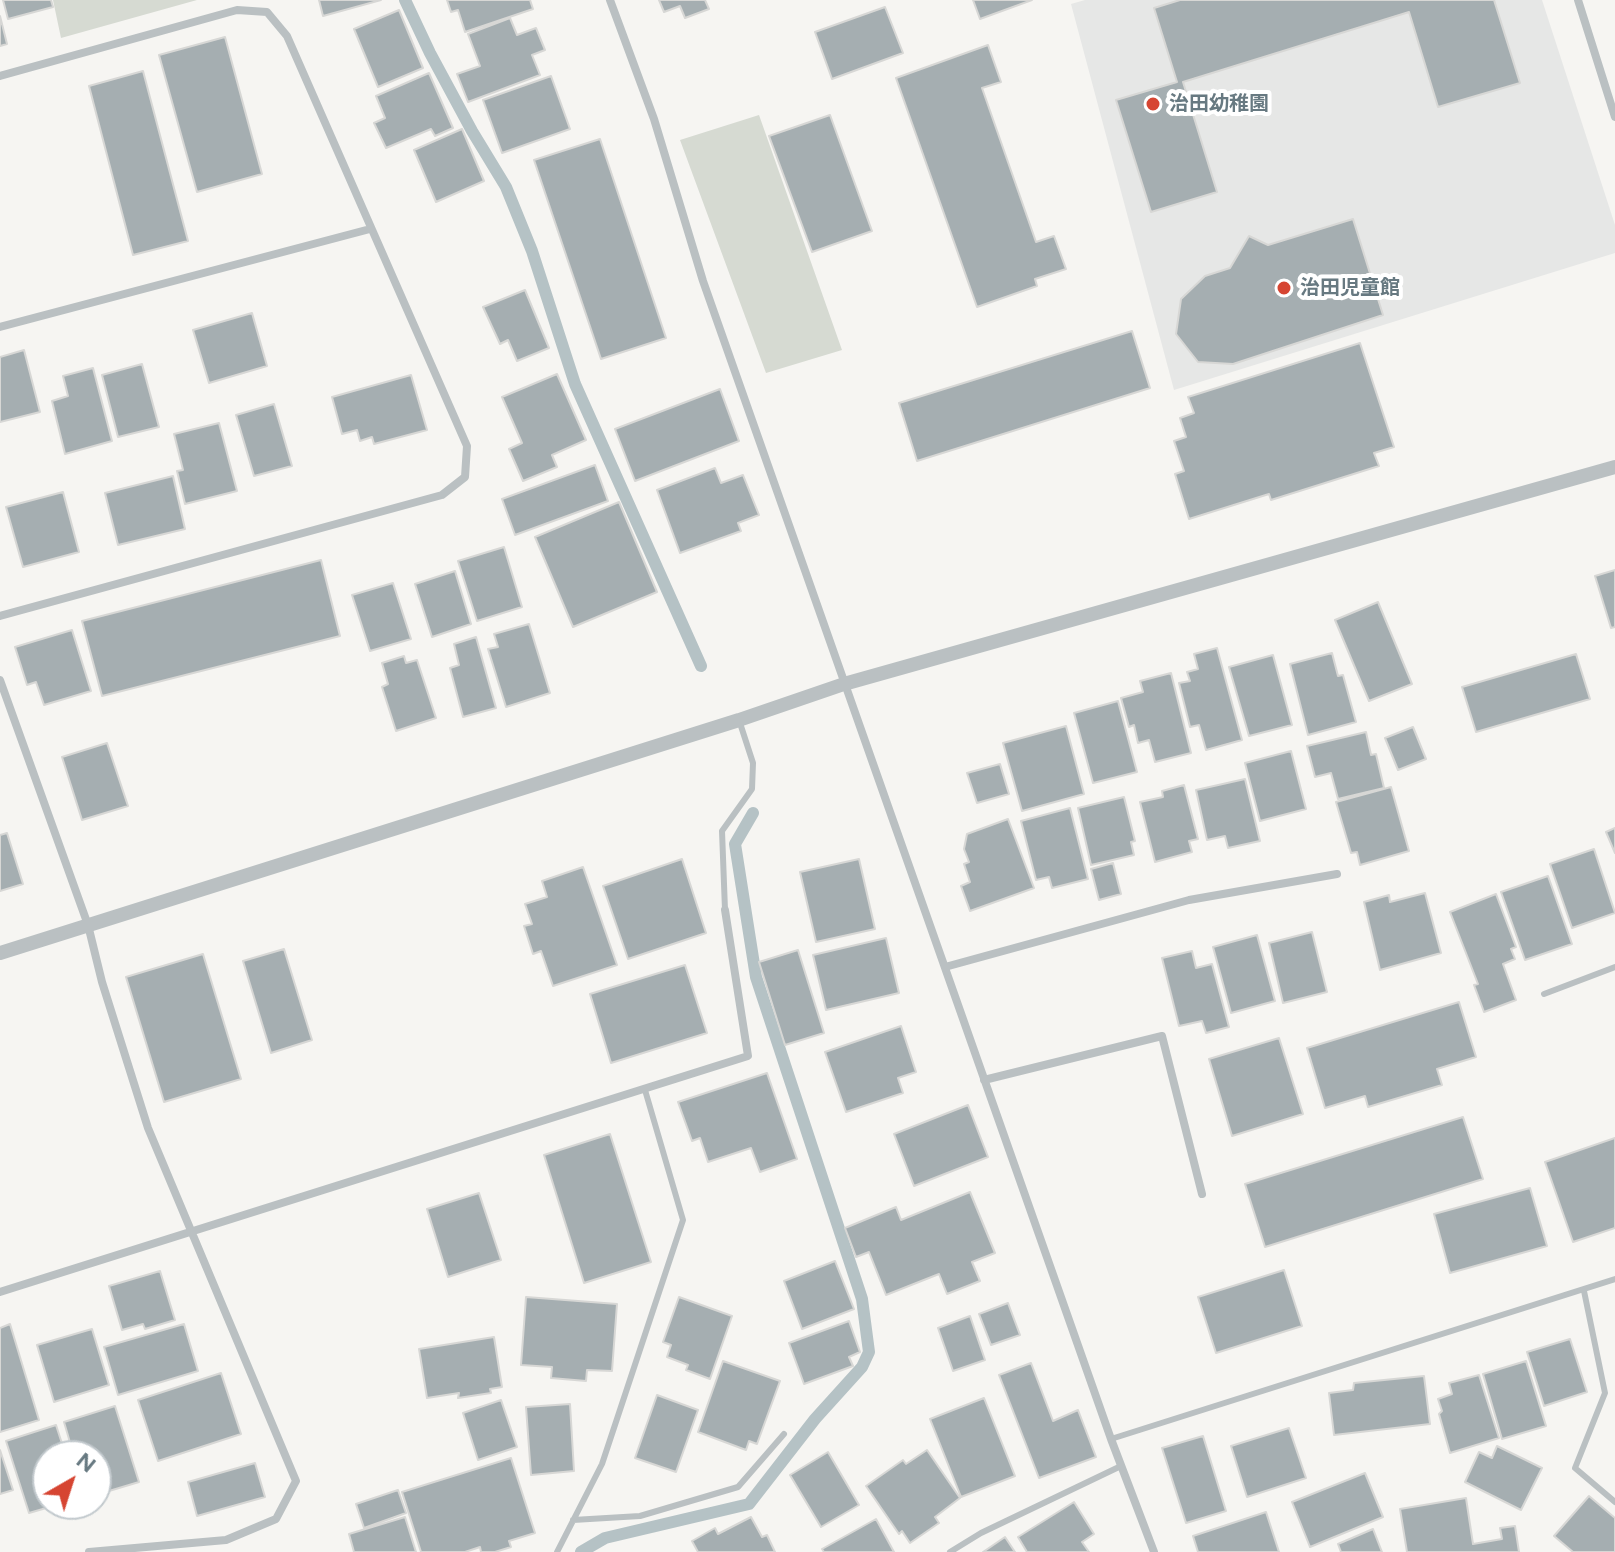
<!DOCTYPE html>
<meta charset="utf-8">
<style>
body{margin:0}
#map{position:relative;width:1615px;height:1552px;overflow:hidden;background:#f6f5f2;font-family:Figtree,sans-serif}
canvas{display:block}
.north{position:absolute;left:32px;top:1440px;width:80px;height:80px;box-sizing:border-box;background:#fff;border:2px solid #c2c9cd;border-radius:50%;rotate:39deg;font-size:22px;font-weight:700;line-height:32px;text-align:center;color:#677981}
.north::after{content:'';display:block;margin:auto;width:28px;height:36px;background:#d64532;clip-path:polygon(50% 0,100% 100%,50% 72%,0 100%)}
</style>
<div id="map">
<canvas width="1615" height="1552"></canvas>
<div class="north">N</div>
</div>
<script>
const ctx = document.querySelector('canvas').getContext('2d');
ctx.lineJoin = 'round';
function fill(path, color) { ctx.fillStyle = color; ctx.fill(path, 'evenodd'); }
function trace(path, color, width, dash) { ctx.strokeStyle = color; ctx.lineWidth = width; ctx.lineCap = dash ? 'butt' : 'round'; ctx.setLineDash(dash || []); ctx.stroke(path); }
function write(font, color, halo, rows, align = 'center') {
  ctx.font = font + ' Figtree,"Noto Sans JP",sans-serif'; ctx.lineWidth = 8; ctx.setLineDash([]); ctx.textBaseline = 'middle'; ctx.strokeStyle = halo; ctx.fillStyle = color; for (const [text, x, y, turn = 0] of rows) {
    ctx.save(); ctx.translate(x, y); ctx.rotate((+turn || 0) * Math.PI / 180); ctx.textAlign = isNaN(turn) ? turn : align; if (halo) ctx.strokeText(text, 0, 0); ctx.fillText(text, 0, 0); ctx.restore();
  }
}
const built = new Path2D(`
 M1085,0H1542L1615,225V253L1174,390L1071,4Z`);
const green = new Path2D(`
 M53,0H197L61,38Z
 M759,115L842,350L766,373L680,140Z`);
const stream = new Path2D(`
 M405,0L430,53L472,131L506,187L532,251L575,384L701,666
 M581,1552L605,1538L749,1504L815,1419L862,1367L869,1352L862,1299L756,977L735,844L753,813`);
const building = new Path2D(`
 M3,0H51L53,7L8,19Z
 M319,0H381L323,16Z
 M447,0H530L533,9L465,32L458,10L451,12Z
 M659,0H705L709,9L685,18L680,6L664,12Z
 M973,0H1032L980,19Z
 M1180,0H1494L1520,83L1438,107L1409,12L1183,82L1217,192L1151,212L1116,100L1177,82L1154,8Z
 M885,7L903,53L832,79L815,32Z
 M399,10L423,68L378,87L354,29Z
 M0,16L7,44L0,46Z
 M510,18L517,35L536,28L545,50L532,55L540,75L468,102L457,74L480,66L468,34Z
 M225,37L262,174L197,192L159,55Z
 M988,45L1001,82L982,88L1036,242L1054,236L1066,269L1035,279L1037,286L977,307L896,78Z
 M143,71L188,241L133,255L89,86Z
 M429,73L453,128L435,136L431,129L386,148L374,123L385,118L376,96Z
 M551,76L570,129L502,153L483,100Z
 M830,115L872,231L812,252L769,136Z
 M462,129L484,181L436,202L414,150Z
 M600,139L666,338L601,359L534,160Z
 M1353,219L1383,315L1233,364L1198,362L1176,334L1181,299L1205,276L1230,268L1249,236L1268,245Z
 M525,290L549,348L517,361L508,340L500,344L483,307Z
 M252,313L267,366L209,383L193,330Z
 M1132,331L1150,388L917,461L899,403Z
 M1360,343L1394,447L1374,453L1379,466L1271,500L1269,494L1189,519L1175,474L1184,471L1174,441L1186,437L1180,418L1194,413L1188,397Z
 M24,350L40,412L0,422V357Z
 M142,364L159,427L118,437L102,375Z
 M93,368L112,441L65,454L52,401L68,396L63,376Z
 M557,374L586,440L552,455L557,467L523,481L509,449L522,443L502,397Z
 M411,375L427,430L374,444L372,437L360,441L357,430L342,434L332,397Z
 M720,389L739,441L635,481L615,429Z
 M274,404L292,466L254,476L236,415Z
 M219,423L237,491L185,504L177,471L183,470L174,434Z
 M595,465L608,501L515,535L502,499Z
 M715,468L721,483L743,475L759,515L738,523L741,531L680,553L657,490Z
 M173,476L185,529L118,545L105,493Z
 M63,492L79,552L23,567L6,507Z
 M619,502L657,592L573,627L535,537Z
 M504,547L522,607L477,621L458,561Z
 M321,560L340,636L102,696L82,621Z
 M1615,570V627L1611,628L1595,576Z
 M455,571L471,624L432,637L415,584Z
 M393,583L411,639L370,651L352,595Z
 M1378,602L1412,684L1369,701L1335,620Z
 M529,624L550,693L506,707L488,649L498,647L494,634Z
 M72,630L91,691L44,705L36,682L27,685L15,647Z
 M476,637L496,708L463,717L450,668L459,665L454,644Z
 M1217,648L1242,740L1206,750L1199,725L1190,727L1179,683L1190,681L1187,672L1198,669L1194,654Z
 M1332,653L1338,676L1343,675L1356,722L1308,735L1290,664Z
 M1576,654L1590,699L1476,732L1462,687Z
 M1273,655L1292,725L1249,736L1229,667Z
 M404,656L406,663L417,660L436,718L396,731L382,687L388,684L382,663Z
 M1171,673L1191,753L1155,762L1149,740L1138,743L1134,725L1129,727L1121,698L1143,692L1140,681Z
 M1118,701L1137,772L1093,783L1074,713Z
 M1066,726L1084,794L1022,811L1003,743Z
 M1413,727L1426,759L1398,770L1385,738Z
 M1366,732L1371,755L1376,754L1384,788L1338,799L1331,773L1315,777L1307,746Z
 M107,743L128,806L82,820L62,757Z
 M1291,751L1306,809L1260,821L1245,763Z
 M1000,764L1009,794L977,803L967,773Z
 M1245,779L1260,841L1228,848L1225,836L1207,840L1196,790Z
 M1184,785L1198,839L1189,841L1192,852L1155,862L1140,802L1163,797L1162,791Z
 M1391,787L1409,851L1360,865L1357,852L1351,853L1336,802Z
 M1124,797L1135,841L1131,842L1134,855L1091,865L1078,808Z
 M1070,808L1088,879L1052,888L1049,877L1036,880L1021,821Z
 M1008,819L1034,888L970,911L961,886L970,882L964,864L969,862L964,849L967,834Z
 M1615,828V853L1606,832Z
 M7,833L23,884L0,891V835Z
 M1594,849L1615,913L1572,928L1550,864Z
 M682,859L706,933L628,959L603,886Z
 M859,859L875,929L816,942L800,872Z
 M1113,863L1121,894L1099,900L1091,869Z
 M583,867L617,965L553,986L541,951L533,954L524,926L532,924L525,904L547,897L542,881Z
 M1548,876L1572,944L1525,960L1501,892Z
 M1425,893L1441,953L1380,970L1364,902L1389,895L1390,902Z
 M1496,894L1516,947L1511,949L1515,959L1503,964L1516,1000L1484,1012L1474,985L1478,984L1450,912Z
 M1312,932L1327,992L1283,1003L1269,943Z
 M1257,935L1275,1001L1231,1013L1213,947Z
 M886,938L899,993L826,1010L813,955Z
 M284,949L312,1040L271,1053L243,961Z
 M798,950L824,1033L785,1045L759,962Z
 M1192,951L1196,968L1212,964L1229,1027L1206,1033L1202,1021L1179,1026L1162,958Z
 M203,954L241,1079L164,1102L126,977Z
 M685,965L707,1033L611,1063L590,994Z
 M1459,1002L1476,1057L1437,1069L1442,1085L1368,1107L1365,1096L1325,1108L1307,1048Z
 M901,1026L916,1072L898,1078L903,1093L846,1112L825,1052Z
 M1279,1038L1303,1114L1232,1136L1209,1059Z
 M767,1073L797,1159L760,1172L751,1148L708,1162L700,1138L692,1141L678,1102Z
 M968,1105L988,1157L914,1186L894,1134Z
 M1463,1117L1483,1179L1265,1247L1245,1184Z
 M610,1134L651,1262L584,1283L544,1155Z
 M1615,1138V1228L1573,1242L1545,1162Z
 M1530,1188L1547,1246L1450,1273L1434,1214Z
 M970,1192L995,1253L972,1262L980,1281L947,1294L939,1274L886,1295L869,1252L856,1257L845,1228L896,1207L901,1220Z
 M479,1193L501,1260L448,1277L427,1209Z
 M835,1261L854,1309L802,1329L784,1281Z
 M1284,1270L1302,1326L1216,1353L1198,1297Z
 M160,1271L175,1320L145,1329L143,1324L122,1330L109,1286Z
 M526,1297L617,1304L612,1371L587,1370L586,1381L551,1378L552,1367L521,1365Z
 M679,1297L732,1316L710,1379L686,1370L688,1365L667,1357L671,1345L663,1342Z
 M1008,1303L1020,1335L991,1345L979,1314Z
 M970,1316L985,1360L953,1371L938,1328Z
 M849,1321L860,1352L849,1357L853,1366L804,1384L789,1343Z
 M10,1324L39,1420L0,1432V1328Z
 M184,1324L198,1371L118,1395L104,1347Z
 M92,1329L109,1385L54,1402L37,1345Z
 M494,1337L502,1387L490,1389L491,1393L458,1398L459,1393L427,1398L419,1349Z
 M1570,1339L1587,1392L1544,1406L1527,1352Z
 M723,1361L780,1381L757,1444L749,1441L746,1450L698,1432Z
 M1526,1361L1546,1426L1502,1439L1483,1374Z
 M1031,1363L1053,1421L1078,1410L1096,1457L1039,1478L999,1375Z
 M221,1373L241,1434L158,1461L138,1400Z
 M1479,1375L1499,1438L1450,1453L1439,1414L1442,1411L1438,1399L1452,1394L1449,1383Z
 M1424,1376L1430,1424L1334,1435L1329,1393L1353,1390L1354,1383Z
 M657,1395L698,1410L676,1472L635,1458Z
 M984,1398L1015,1476L961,1497L930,1419Z
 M501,1400L517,1447L478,1460L463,1413Z
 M570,1404L574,1471L531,1475L526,1407Z
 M115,1406L139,1482L99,1494L96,1456H74L64,1422Z
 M56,1425L66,1456H48V1504H60L29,1513L6,1441Z
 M1289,1428L1306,1478L1247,1497L1231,1446Z
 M1203,1436L1226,1511L1186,1523L1162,1448Z
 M1497,1446L1542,1468L1521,1510L1465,1482L1479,1452L1492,1458Z
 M0,1450L13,1490L0,1494Z
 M927,1450L960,1498L935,1517L939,1523L910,1543L902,1531L899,1534L866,1486L903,1460L906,1464Z
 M828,1452L859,1505L821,1527L790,1475Z
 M511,1458L535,1533L509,1541L511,1547L495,1552H481L480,1547L465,1552H421L402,1492Z
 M255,1463L265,1497L197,1516L188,1482Z
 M1365,1473L1383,1517L1310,1547L1292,1502Z
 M398,1490L406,1513L364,1528L356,1504Z
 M1589,1496L1615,1518V1552H1573L1554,1536Z
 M1466,1498L1473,1544L1502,1539L1500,1528L1515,1526L1519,1552H1407L1400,1509Z
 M1074,1502L1094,1534L1082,1542L1089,1552H1027L1018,1537Z
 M1266,1512L1279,1552H1198L1193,1536Z
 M405,1517L416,1552H354L349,1534Z
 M751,1517L762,1537L767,1535L775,1552H698L692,1541L715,1528L718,1534Z
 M876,1519L894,1552H824L822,1549Z
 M1373,1529L1382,1552H1341L1338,1544Z
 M1005,1537L1015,1552H983Z`);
const service = new Path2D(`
 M725,910L722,831L752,789L753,763L739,720
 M1544,994L1615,967
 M1584,1291L1605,1393L1575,1468L1615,1502
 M1111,1439L1615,1279
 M573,1520L640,1516L738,1487L784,1434
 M557,1552L602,1464L683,1220L645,1090
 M950,1552L981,1533L1121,1466`);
const minor = new Path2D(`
 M610,0L654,119L703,281L1111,1439L1154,1552
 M1578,0L1615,117
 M0,76L237,10L267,12L287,36L467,446L465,477L442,495L0,616
 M0,327L370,229
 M0,680L88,925L102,982L148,1128L296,1481L276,1519L226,1540L89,1552
 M945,967L1189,900L1337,874
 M984,1080L1162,1036L1202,1194
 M0,1292L748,1056L725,910`);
const tertiary = new Path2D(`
 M0,953L739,720L844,684L1615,467`);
const markers = [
 [1153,104,8,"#d64532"],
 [1284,288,8,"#d64532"]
];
const poiNames = [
 ["治田幼稚園",1169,104],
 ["治田児童館",1300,288]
];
fill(built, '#e6e7e6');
fill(green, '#d6dad2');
trace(stream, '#b5c2c5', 12);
fill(building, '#a5aeb1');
trace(building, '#d7d7d5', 2);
trace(service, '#bac0c2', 6);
trace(minor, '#bac0c2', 8);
trace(tertiary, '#bac0c2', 14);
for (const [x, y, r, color] of markers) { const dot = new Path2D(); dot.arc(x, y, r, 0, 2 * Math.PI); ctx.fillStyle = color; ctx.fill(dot); trace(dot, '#fff', 3); }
write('bold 20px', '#677981', '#fff', poiNames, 'left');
</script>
